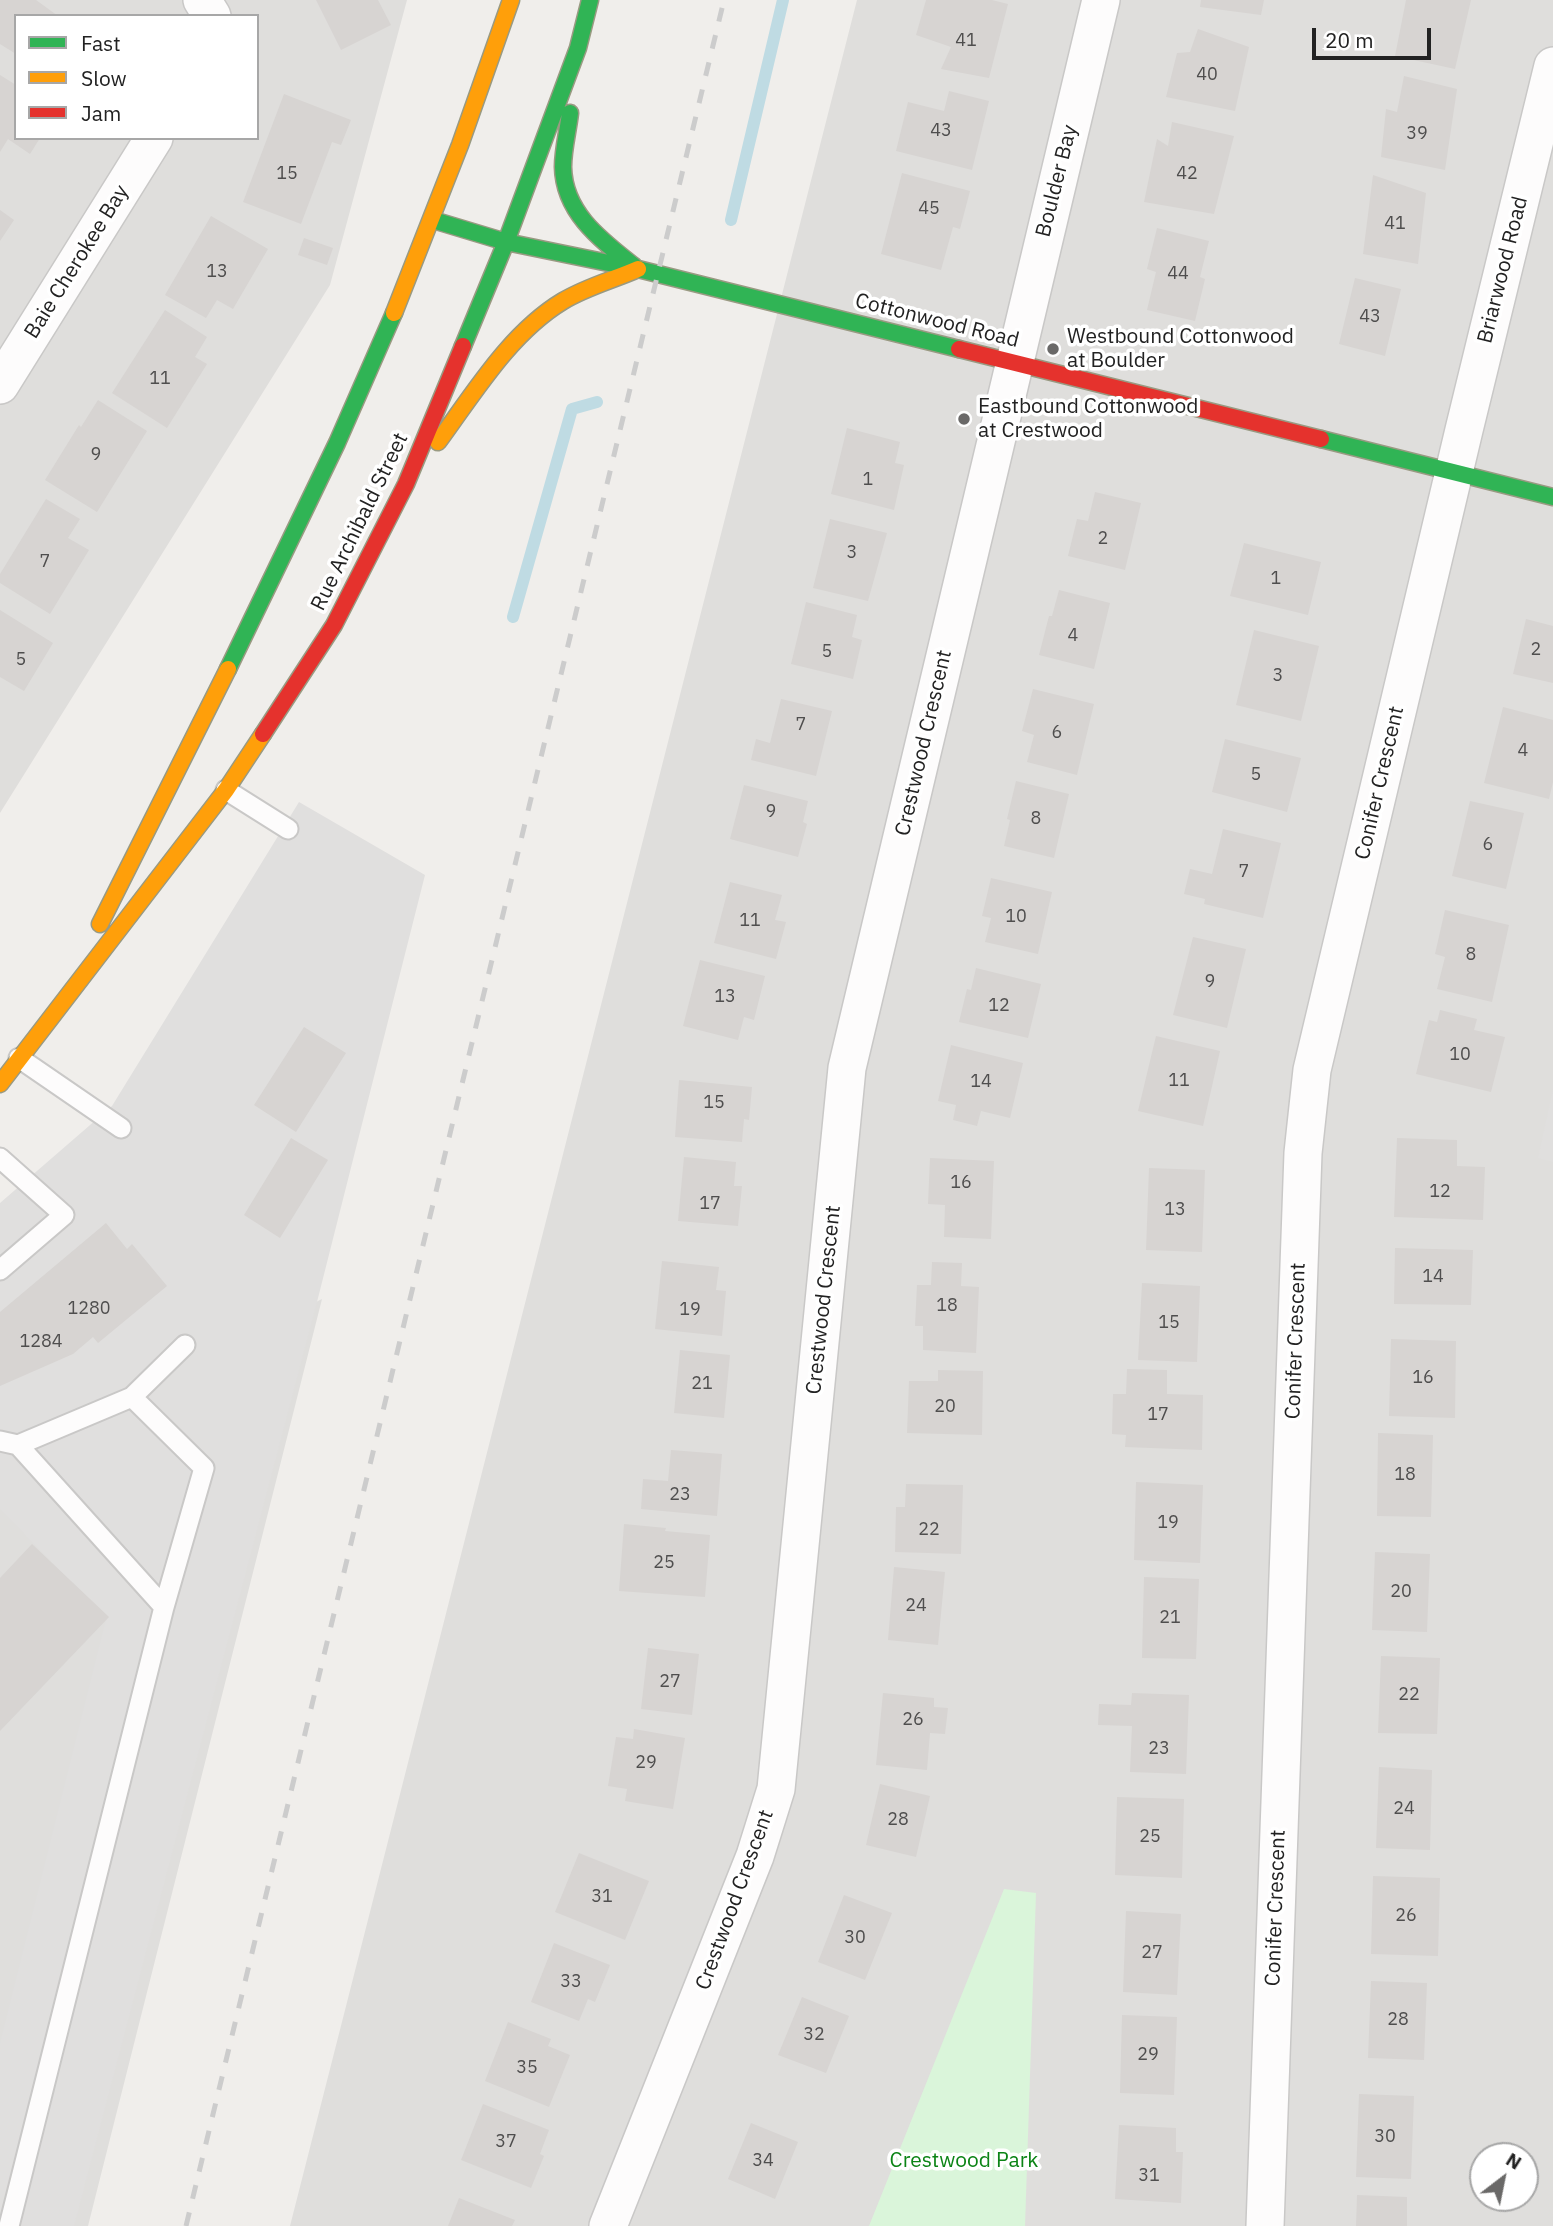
<!DOCTYPE html>
<style>
body{margin:0}
#map{position:relative;width:1553px;height:2226px;overflow:hidden;background:#f0eeeb;font-family:"IBM Plex Sans",sans-serif}
canvas{display:block}
.legend{position:absolute;left:14px;top:14px;width:245px;height:126px;box-sizing:border-box;background:#fff;border:2px solid #a7a7a7;margin:0;padding:9px 12px;list-style:none;font-size:21px;color:#222}
.legend li{display:flex;align-items:center;gap:14px;height:35px}
.legend b{width:35px;border:2px solid #a7a7a7}
.north{position:absolute;left:1469px;top:2142px;width:70px;height:70px;box-sizing:border-box;background:#fff;border:2px solid #a7a7a7;border-radius:50%;rotate:32deg;font-size:19px;font-weight:700;line-height:28px;text-align:center;color:#222}
.north::after{content:'';display:block;margin:auto;width:24px;height:32px;background:#6a6968;clip-path:polygon(50% 0,100% 100%,50% 72%,0 100%)}
.scale{position:absolute;left:1312px;top:28px;width:119px;height:32px;box-sizing:border-box;border:4px solid #222;border-top:0;padding-left:9px;font-size:21px;line-height:24px;white-space:nowrap;color:#222;-webkit-text-stroke:5px #fff;paint-order:stroke}
</style>
<div id="map">
<canvas width="1553" height="2226"></canvas>
<ul class="legend">
<li><b style="height:9px;background:#30b455"></b>Fast</li>
<li><b style="height:9px;background:#ff9f0a"></b>Slow</li>
<li><b style="height:9px;background:#e5322d"></b>Jam</li>
</ul>
<div class="north">N</div>
<div class="scale">20 m</div>
</div>
<script>
const ctx = document.querySelector('canvas').getContext('2d');
ctx.lineJoin = 'round';
function fill(path, color) { ctx.fillStyle = color; ctx.fill(path, 'evenodd'); }
function trace(path, color, width, dash) { ctx.strokeStyle = color; ctx.lineWidth = width; ctx.lineCap = dash ? 'butt' : 'round'; ctx.setLineDash(dash || []); ctx.stroke(path); }
function write(font, color, halo, rows, align = 'center') {
  ctx.font = font + ' "IBM Plex Sans",sans-serif'; ctx.lineWidth = 7; ctx.setLineDash([]); ctx.textBaseline = 'middle'; ctx.strokeStyle = halo; ctx.fillStyle = color; for (const [text, x, y, turn = 0] of rows) {
    ctx.save(); ctx.translate(x, y); ctx.rotate((+turn || 0) * Math.PI / 180); ctx.textAlign = isNaN(turn) ? turn : align; if (halo) ctx.strokeText(text, 0, 0); ctx.fillText(text, 0, 0); ctx.restore();
  }
}
const residential = new Path2D(`
 M0,0H407L330,285L0,813ZM16,16H257V138H16Z
 M857,0H1553V2226H290ZM1483,2156H1525V2198H1483Z
 M322,1299L88,2226H0V1457Z`);
const park = new Path2D(`
 M1004,1889L1036,1893L1025,2226H869Z`);
const parking = new Path2D(`
 M299,802L425,875L317,1302L74,2226H0V2043L106,1619L0,1509V1203L112,1106Z
 M1553,1089V1162L1538,1158Z`);
const stream = new Path2D(`
 M731,220L783,0
 M513,617L572,409L597,402`);
const building = new Path2D(`
 M0,0H36L58,16H16V54L0,44Z
 M316,0H378L391,25L341,50Z
 M926,0H992L1008,4L989,78L941,69L951,47L916,35Z
 M1201,0H1264L1261,15L1200,7Z
 M1406,0H1471L1455,69L1395,56Z
 M1198,29L1249,47L1235,111L1166,97L1177,53L1190,52Z
 M0,75L16,85V138H40L30,154L8,139L0,152Z
 M1404,76L1457,89L1445,170L1381,157L1386,109L1397,112Z
 M949,91L989,101L972,170L896,151L908,102L944,111Z
 M284,94L351,120L341,145L332,142L301,224L243,202Z
 M1172,122L1234,136L1214,214L1144,202L1157,139L1168,146Z
 M902,173L970,191L960,229L953,227L941,270L881,254Z
 M1373,175L1426,193L1418,264L1363,254Z
 M0,210L14,220L0,241Z
 M211,216L268,249L233,309L217,300L206,318L165,295Z
 M1157,228L1209,241L1200,277L1205,279L1195,321L1147,310L1156,272L1147,269Z
 M304,238L333,248L327,265L298,255Z
 M1355,278L1401,289L1385,356L1339,344Z
 M165,310L207,337L195,357L207,364L167,428L112,393Z
 M98,400L147,431L97,512L45,480L79,425L81,427Z
 M847,428L900,442L895,463L904,465L894,510L831,494Z
 M1095,492L1141,503L1125,570L1068,556L1077,519L1088,521Z
 M46,499L80,519L68,538L89,550L50,614L0,583V574Z
 M830,519L887,533L868,601L813,588Z
 M1244,543L1321,562L1308,615L1230,596Z
 M1059,590L1110,603L1094,669L1039,655L1049,616H1052Z
 M806,602L857,615L852,637L862,640L853,679L791,664Z
 M0,610L53,643L24,691L0,677Z
 M1526,619L1553,626V683L1513,674Z
 M1254,630L1319,646L1301,721L1236,705Z
 M1033,689L1094,704L1077,775L1027,762L1034,735L1022,731Z
 M781,699L832,711L816,776L751,760L756,739L770,743Z
 M1503,707L1553,720V782L1549,799L1484,783Z
 M1225,739L1301,758L1287,812L1212,792Z
 M1016,781L1069,794L1054,858L1004,846L1010,820L1007,819Z
 M744,785L808,801L803,822L807,824L798,857L730,839Z
 M1470,801L1524,813L1506,889L1452,876Z
 M1223,829L1281,843L1263,918L1204,904L1205,899L1184,894L1190,869L1212,874Z
 M991,878L1052,892L1038,954L985,942L991,918L982,916Z
 M730,882L782,895L775,920L786,922L776,959L714,943Z
 M1445,910L1509,925L1492,1002L1437,989L1445,957L1435,954Z
 M1193,937L1246,949L1227,1028L1173,1015Z
 M700,960L765,976L754,1020L744,1017L738,1040L683,1026Z
 M976,968L1041,984L1028,1038L959,1022L967,989L971,990Z
 M1440,1010L1477,1019L1474,1030L1505,1037L1491,1092L1416,1074L1429,1020L1437,1022Z
 M304,1027L346,1053L296,1132L254,1105Z
 M1156,1036L1220,1051L1203,1126L1138,1111Z
 M951,1045L1023,1063L1010,1118L981,1111L977,1126L953,1120L956,1105L938,1101Z
 M679,1080L752,1087L749,1120L744,1119L742,1142L675,1137Z
 M291,1138L328,1160L280,1238L244,1215Z
 M1397,1138L1457,1140V1166L1485,1167L1483,1220L1394,1217Z
 M684,1157L736,1162L734,1186H742L738,1226L678,1221Z
 M930,1158L994,1161L991,1239L944,1237L945,1205L928,1204Z
 M1149,1168L1205,1170L1202,1252L1146,1250Z
 M106,1223L127,1249L132,1244L167,1286L98,1343L93,1337L73,1354L0,1386V1312Z
 M1395,1248L1473,1250L1471,1305L1394,1304Z
 M662,1261L719,1267L716,1290L726,1291L722,1336L655,1329Z
 M932,1262L962,1263L961,1286L979,1287L976,1353L923,1350V1326H915L917,1285H931Z
 M1142,1283L1200,1286L1197,1362L1138,1360Z
 M1391,1339L1456,1341L1455,1418L1389,1416Z
 M680,1350L730,1355L724,1418L674,1413Z
 M1127,1369L1167,1370V1394L1203,1395L1202,1450L1125,1447L1126,1435L1112,1434L1113,1394H1126Z
 M938,1370L983,1371L982,1435L907,1433L909,1381H938Z
 M1378,1433L1433,1435L1431,1517L1377,1516Z
 M671,1450L722,1454L717,1516L641,1509L643,1479L668,1481Z
 M1136,1482L1203,1485L1200,1563L1134,1560Z
 M906,1484L963,1485L961,1554L895,1552L896,1507H905Z
 M624,1524L666,1528L665,1531L710,1535L705,1597L619,1591Z
 M32,1544L109,1617L0,1731V1578Z
 M1375,1552L1430,1554L1427,1632L1372,1630Z
 M894,1567L945,1572L938,1645L888,1640Z
 M1144,1577L1199,1579L1196,1659L1142,1658Z
 M648,1648L699,1654L692,1715L641,1709Z
 M1381,1656L1440,1658L1437,1734L1378,1733Z
 M883,1693L934,1698V1707L948,1708L945,1734L930,1733L927,1770L876,1765Z
 M1132,1693L1189,1695L1186,1774L1130,1772L1132,1726L1098,1725L1099,1704L1131,1705Z
 M634,1729L685,1738L673,1809L625,1801L627,1789L608,1786L616,1737L633,1739Z
 M1379,1767L1432,1770L1430,1850L1376,1848Z
 M880,1784L930,1796L916,1857L866,1845Z
 M1117,1797L1184,1799L1182,1878L1115,1875Z
 M579,1853L649,1881L625,1940L555,1912Z
 M1373,1876L1440,1878L1438,1956L1371,1954Z
 M844,1895L892,1913L865,1980L818,1962Z
 M1126,1911L1181,1914L1177,1995L1123,1992Z
 M554,1943L610,1965L595,2002L588,1999L579,2021L531,2002Z
 M1371,1981L1427,1983L1424,2060L1368,2058Z
 M802,1997L849,2016L826,2073L778,2055Z
 M1122,2015L1177,2017L1174,2095L1120,2093Z
 M508,2022L551,2039L548,2046L570,2055L549,2107L485,2081Z
 M1359,2094L1414,2096L1411,2179L1356,2177Z
 M483,2104L549,2130L540,2154L544,2156L531,2188L461,2160Z
 M751,2123L798,2142L775,2199L728,2179Z
 M1119,2125L1176,2128V2152H1183L1181,2203L1115,2199Z
 M1357,2195L1407,2197V2226H1356Z
 M459,2198L515,2220L512,2226H448Z`);
const lane = new Path2D(`
 M226,790L288,829
 M19,1058L121,1128
 M0,1158L64,1215L0,1270
 M0,1441L18,1445L164,1607L9,2226
 M18,1445L132,1397
 M164,1607L204,1468L132,1397L185,1345`);
const street = new Path2D(`
 M202,0L212,16
 M0,385L154,138
 M608,2226L755,1856L776,1789L847,1068L1101,0
 M1265,2226L1303,1153L1312,1070L1464,430L1553,66`);
const fast = new Path2D(`
 M570,113C568,131 563,149 563,167C564,213 601,240 634,266
 M433,220L506,242L638,269L959,349
 M463,346L506,242L578,48L590,0
 M1321,439L1553,497
 M228,669L337,443L394,313`);
const slow = new Path2D(`
 M394,313L460,145L511,0
 M438,442C474,393 510,333 563,301C586,287 613,280 638,269
 M100,924L228,669
 M0,1084L226,790L263,734`);
const jam = new Path2D(`
 M959,349L1321,439
 M263,734L334,625L406,484L463,346`);
const rail = new Path2D(`
 M186,2226L724,0`);
const markers = [
 [1053,349,7,"#6a6968"],
 [964,419,7,"#6a6968"]
];
const numberNames = [
 ["41",966,41],
 ["40",1207,75],
 ["43",941,131],
 ["39",1417,134],
 ["15",287,174],
 ["42",1187,174],
 ["45",929,209],
 ["41",1395,224],
 ["13",217,272],
 ["44",1178,274],
 ["43",1370,317],
 ["11",160,379],
 ["9",96,455],
 ["1",868,480],
 ["2",1103,539],
 ["3",852,553],
 ["7",45,562],
 ["1",1276,579],
 ["4",1073,636],
 ["2",1536,650],
 ["5",827,652],
 ["5",21,660],
 ["3",1278,676],
 ["7",801,725],
 ["6",1057,733],
 ["4",1523,751],
 ["5",1256,775],
 ["9",771,812],
 ["8",1036,819],
 ["6",1488,845],
 ["7",1244,872],
 ["10",1016,917],
 ["11",750,921],
 ["8",1471,955],
 ["9",1210,982],
 ["13",725,997],
 ["12",999,1006],
 ["10",1460,1055],
 ["11",1179,1081],
 ["14",981,1082],
 ["15",714,1103],
 ["16",961,1183],
 ["12",1440,1192],
 ["17",710,1204],
 ["13",1175,1210],
 ["14",1433,1277],
 ["18",947,1306],
 ["1280",89,1309],
 ["19",690,1310],
 ["15",1169,1323],
 ["1284",41,1342],
 ["16",1423,1378],
 ["21",702,1384],
 ["20",945,1407],
 ["17",1158,1415],
 ["18",1405,1475],
 ["23",680,1495],
 ["19",1168,1523],
 ["22",929,1530],
 ["25",664,1563],
 ["20",1401,1592],
 ["24",916,1606],
 ["21",1170,1618],
 ["27",670,1682],
 ["22",1409,1695],
 ["26",913,1720],
 ["23",1159,1749],
 ["29",646,1763],
 ["24",1404,1809],
 ["28",898,1820],
 ["25",1150,1837],
 ["31",602,1897],
 ["26",1406,1916],
 ["30",855,1938],
 ["27",1152,1953],
 ["33",571,1982],
 ["28",1398,2020],
 ["32",814,2035],
 ["29",1148,2055],
 ["35",527,2068],
 ["30",1385,2137],
 ["37",506,2142],
 ["34",763,2161],
 ["31",1149,2176]
];
const streetNames = [
 ["Boulder Bay",1057,181,-76],
 ["Baie Cherokee Bay",77,262,-58],
 ["Briarwood Road",1503,270,-76],
 ["Cottonwood Road",937,321,14],
 ["Rue Archibald Street",360,522,-64],
 ["Crestwood Crescent",924,743,-77],
 ["Conifer Crescent",1380,783,-77],
 ["Crestwood Crescent",824,1300,-84],
 ["Conifer Crescent",1296,1341,-88],
 ["Crestwood Crescent",735,1900,-70],
 ["Conifer Crescent",1276,1908,-88]
];
const poiNames = [
 ["Westbound Cottonwood",1067,337],
 ["at Boulder",1067,361],
 ["Eastbound Cottonwood",978,407],
 ["at Crestwood",978,431]
];
const parkNames = [
 ["Crestwood Park",964,2161]
];
fill(residential, '#dfdedc');
fill(park, '#daf5da');
fill(parking, '#e0dfde');
trace(stream, '#bfdbe3', 12);
fill(building, '#d7d4d2');
trace(lane, '#c9c8c7', 23);
trace(street, '#c9c8c7', 40);
trace(fast, '#999a82', 19);
trace(slow, '#999a82', 19);
trace(jam, '#999a82', 19);
trace(lane, '#fdfcfc', 19);
trace(street, '#fdfcfc', 37);
trace(fast, '#30b455', 16);
trace(slow, '#ff9f0a', 16);
trace(jam, '#e5322d', 16);
trace(rail, '#ccc', 5, [14, 14]);
for (const [x, y, r, color] of markers) { const dot = new Path2D(); dot.arc(x, y, r, 0, 2 * Math.PI); ctx.fillStyle = color; ctx.fill(dot); trace(dot, '#fff', 2.5); }
write('18px', '#4f4e4e', null, numberNames);
write('21px', '#222', '#fff', streetNames);
write('21px', '#222', '#fff', poiNames, 'left');
write('21px', '#0c8416', '#fff', parkNames);
</script>
